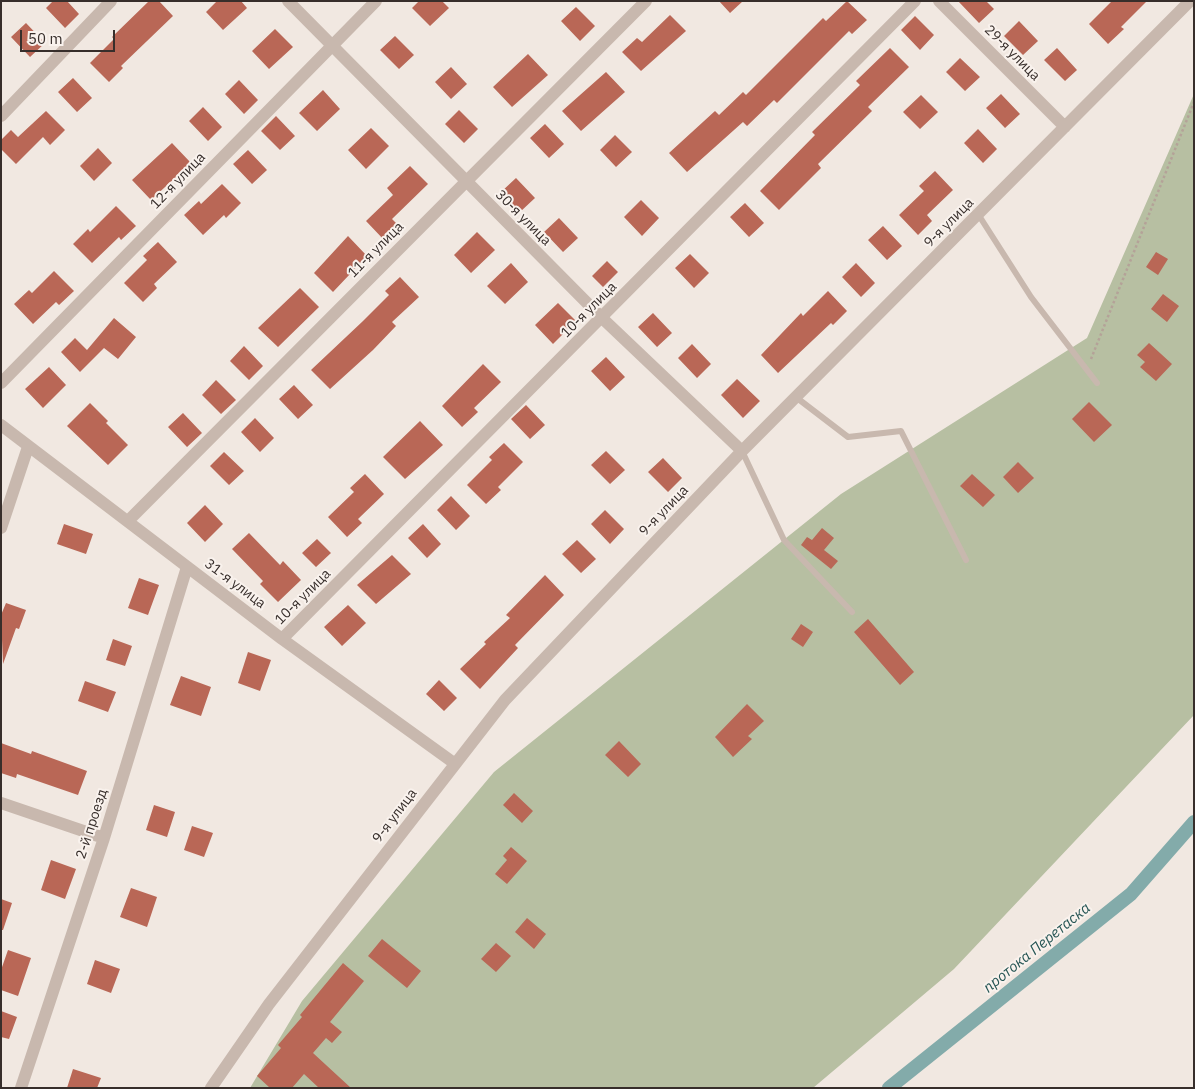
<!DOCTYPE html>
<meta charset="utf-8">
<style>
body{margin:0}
#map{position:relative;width:1195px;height:1089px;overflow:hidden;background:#f1e8e1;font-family:"IBM Plex Sans",sans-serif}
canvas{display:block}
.frame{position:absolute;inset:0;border:2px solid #372e2b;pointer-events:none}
.scale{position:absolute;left:20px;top:30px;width:95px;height:22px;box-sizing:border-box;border:2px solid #372e2b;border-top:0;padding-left:6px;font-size:15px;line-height:18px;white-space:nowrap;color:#372e2b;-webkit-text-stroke:4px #f9f2ed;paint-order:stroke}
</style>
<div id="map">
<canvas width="1195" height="1089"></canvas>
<div class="frame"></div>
<div class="scale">50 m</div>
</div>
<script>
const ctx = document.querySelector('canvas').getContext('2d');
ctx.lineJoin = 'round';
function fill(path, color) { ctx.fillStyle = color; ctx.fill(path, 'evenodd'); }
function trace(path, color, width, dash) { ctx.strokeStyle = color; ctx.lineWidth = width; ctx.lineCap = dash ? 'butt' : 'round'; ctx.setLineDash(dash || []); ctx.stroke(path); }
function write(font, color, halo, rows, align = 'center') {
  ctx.font = font + ' "IBM Plex Sans",sans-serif'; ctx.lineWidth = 4; ctx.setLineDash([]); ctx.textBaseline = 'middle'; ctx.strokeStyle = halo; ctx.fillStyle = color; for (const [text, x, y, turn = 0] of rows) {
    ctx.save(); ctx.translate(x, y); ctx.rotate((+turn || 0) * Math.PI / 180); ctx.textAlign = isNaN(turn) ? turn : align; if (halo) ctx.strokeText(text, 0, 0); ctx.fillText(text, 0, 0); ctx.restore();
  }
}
const green = new Path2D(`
 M1194,94V715L954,969L813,1088H250L302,1001L494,772L841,494L1087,338Z`);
const canal = new Path2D(`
 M889,1088L1131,894L1194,822`);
const building = new Path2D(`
 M53,1H67L79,14L65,28L46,8Z
 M149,1H159L173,16L121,66L123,68L109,82L90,63L114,39L112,37Z
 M217,1H241L247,8L223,30L206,12Z
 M419,1H442L449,8L430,26L412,8Z
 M719,1H743L730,13Z
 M847,1L867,20L852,34L849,31L777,103L774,100L747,126L743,122L687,172L669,153L715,111L719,115L743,92L746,95L823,18L826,21Z
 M958,1H986L994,9L979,23Z
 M1112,1H1147L1121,27L1124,29L1108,44L1089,24Z
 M576,7L595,26L580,41L561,21Z
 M670,15L686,31L641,71L622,52L637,38L642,42Z
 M915,16L934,35L920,50L901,30Z
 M1019,21L1038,41L1023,55L1004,36Z
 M26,23L45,43L30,57L11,37Z
 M275,29L293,47L269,69L252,51Z
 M395,36L414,55L399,69L380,50Z
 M890,48L909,67L868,107L872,111L818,164L821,168L779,210L760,191L815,135L812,132L860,85L856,81Z
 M1057,48L1077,70L1065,81L1044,60Z
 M528,54L548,75L512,107L493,87Z
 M960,58L980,77L965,91L946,72Z
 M451,67L467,84L451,99L435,82Z
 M606,72L625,92L581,131L562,111Z
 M73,78L92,98L77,112L58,92Z
 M239,80L258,100L244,114L225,94Z
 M323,90L340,109L317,131L299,113Z
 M1001,94L1020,114L1005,128L986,108Z
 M921,95L938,112L920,129L903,112Z
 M203,107L222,127L208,141L189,121Z
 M459,110L478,129L464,143L445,124Z
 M46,111L65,130L50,145L43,137L16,164L1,149V140L11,130L18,137Z
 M276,116L295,136L280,150L261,131Z
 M545,124L564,144L549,158L530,138Z
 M371,128L389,146L366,169L348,150Z
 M978,129L997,149L983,163L964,143Z
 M615,135L632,152L616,167L600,150Z
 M172,143L191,163L151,200L132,180Z
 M98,148L112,163L94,181L80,166Z
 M248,150L267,170L252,184L233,164Z
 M410,166L428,184L392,219L400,227L385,241L366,221L393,195L387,188Z
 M935,171L953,190L927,215L932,221L918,235L899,215L924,191L919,186Z
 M516,178L535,198L520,212L501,192Z
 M222,184L241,203L226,218L224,215L203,235L184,215L199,201L201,204Z
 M641,200L659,218L642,236L624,217Z
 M745,203L764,223L749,237L730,217Z
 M116,206L136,226L121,240L119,237L92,263L73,244L88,229L90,232Z
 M559,218L578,238L563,252L544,232Z
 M883,226L902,246L887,260L868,240Z
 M477,232L495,250L471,273L454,255Z
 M348,236L367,256L333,292L314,273Z
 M158,242L177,262L154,284L157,288L143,302L124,283L147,260L143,256Z
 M1156,252L1168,259L1158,275L1146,267Z
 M690,254L709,273L694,288L675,268Z
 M607,261L618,272L603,287L592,276Z
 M511,263L528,282L505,304L487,286Z
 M856,263L875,283L861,297L842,277Z
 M54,271L74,291L59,305L56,302L33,324L14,304L29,290L32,293Z
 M400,277L419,297L392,322L396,326L373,350L330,389L311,370L363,321L389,295L385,291Z
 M300,288L319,307L278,347L258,328Z
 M828,291L847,311L833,325L831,323L778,373L761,355L801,313L803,316Z
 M1163,294L1179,306L1167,322L1151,309Z
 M558,303L576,321L553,344L535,325Z
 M653,313L672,333L657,347L638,327Z
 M114,318L136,337L118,359L104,348L80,372L61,352L75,338L87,350Z
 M1149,343L1172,364L1156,381L1140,367L1145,362L1137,355Z
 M692,344L711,364L697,378L678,358Z
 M244,346L263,366L249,380L230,361Z
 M606,357L625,377L610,391L591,371Z
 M483,364L501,382L474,408L478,412L462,427L442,406Z
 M49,367L66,385L43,408L25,389Z
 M737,379L760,401L743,418L721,395Z
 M216,380L236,400L221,414L202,395Z
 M294,385L313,405L298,419L279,399Z
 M1089,402L1112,425L1094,442L1072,419Z
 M90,403L108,421L106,423L128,445L108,465L67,426Z
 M526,405L545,425L530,439L511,419Z
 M183,413L202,433L187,447L168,427Z
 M255,418L274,438L260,452L241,432Z
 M420,421L443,445L405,479L383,457Z
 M504,443L523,462L498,487L501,490L486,504L467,485L492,460L489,457Z
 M606,451L625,470L610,484L591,465Z
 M224,452L244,471L229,485L210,466Z
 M663,458L682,478L668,492L648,472Z
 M1018,462L1034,478L1018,493L1003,477Z
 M365,474L384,494L358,519L362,523L347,537L328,517L354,492L350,488Z
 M972,474L995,495L983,507L960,486Z
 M451,496L470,516L456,530L437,510Z
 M205,505L223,524L205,542L187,523Z
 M605,510L624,529L610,544L591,524Z
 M64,524L93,534L86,554L57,544Z
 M423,524L441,544L427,558L408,538Z
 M822,528L834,538L824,550L838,561L831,569L801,545L807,537L812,540Z
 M249,533L280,565L283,561L301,580L278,602L260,584L263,581L232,549Z
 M317,539L331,553L316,567L302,553Z
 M577,540L596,559L581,573L562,554Z
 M392,555L411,574L376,604L357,585Z
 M545,575L564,595L515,645L518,648L480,689L460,669L486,644L484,642L510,618L506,615Z
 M139,578L159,585L148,615L128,608Z
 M6,603L26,610L19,629L16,628L3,664L1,615Z
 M348,605L366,623L342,646L324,627Z
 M868,619L914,672L900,685L854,632Z
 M801,624L813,632L803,647L791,639Z
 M113,639L132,646L125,666L106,660Z
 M248,652L271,660L260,691L238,683Z
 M181,676L211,687L201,716L170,705Z
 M439,680L457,698L444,711L426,694Z
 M85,681L116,692L108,712L78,701Z
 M747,704L764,721L748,736L752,739L733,757L715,737Z
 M619,741L641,764L628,777L605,755Z
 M1,743L31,754L32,751L87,771L78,795L17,774L16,778L1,773Z
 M514,793L533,811L522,823L503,805Z
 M154,805L175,812L167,837L146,830Z
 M192,826L213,833L204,857L184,850Z
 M511,847L527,861L507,884L495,874L507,860L503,856Z
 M51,860L76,869L65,899L41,890Z
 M131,888L157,897L147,927L120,917Z
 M1,899L12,903L3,930H1Z
 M527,918L546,934L534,949L515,932Z
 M382,939L421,971L407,988L368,956Z
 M496,943L511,956L496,972L481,959Z
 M8,950L31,958L18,996L1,990V970Z
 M95,960L120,969L111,993L87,984Z
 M343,963L364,981L330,1022L342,1032L332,1043L326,1038L313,1053L351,1088H319L304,1074L292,1088H270L257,1076L281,1048L278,1045L302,1017L300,1015Z
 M1,1011L17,1017L9,1039L1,1037Z
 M73,1069L101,1078L97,1088H67Z`);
const path = new Path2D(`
 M1091,359L1194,102`);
const service = new Path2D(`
 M978,214L1031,297L1097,383
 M797,398L848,437L901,431L966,560
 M742,451L784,540L852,612`);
const minor = new Path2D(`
 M288,1L602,318L742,451
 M939,1L1065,127
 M1,116L111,1
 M1,383L376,1
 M1,425L282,639L454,763
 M128,521L646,1
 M1,528L28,447
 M282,639L915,1
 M1,803L104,838
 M21,1088L104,838L187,567
 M211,1088L269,1004L505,700L742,451L1190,1`);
const streetNames = [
 ["29-я улица",1012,53,45],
 ["12-я улица",178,181,-46],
 ["30-я улица",523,218,45],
 ["9-я улица",949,223,-45],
 ["11-я улица",376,250,-45],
 ["10-я улица",589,310,-45],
 ["9-я улица",664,511,-46],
 ["31-я улица",235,584,37],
 ["10-я улица",303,597,-45],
 ["9-я улица",395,816,-53],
 ["2-й проезд",92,824,-72]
];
const waterNames = [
 ["протока Перетаска",1037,948,-39]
];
fill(green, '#b7bfa2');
trace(canal, '#83abaa', 14);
fill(building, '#b96756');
trace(path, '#b4a298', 2.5, [2.5, 2.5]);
trace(service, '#c8b8ae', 6);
trace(minor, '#c8b8ae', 12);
write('14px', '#372e2b', '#f9f2ed', streetNames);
write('italic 15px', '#255554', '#f9f2ed', waterNames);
</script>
